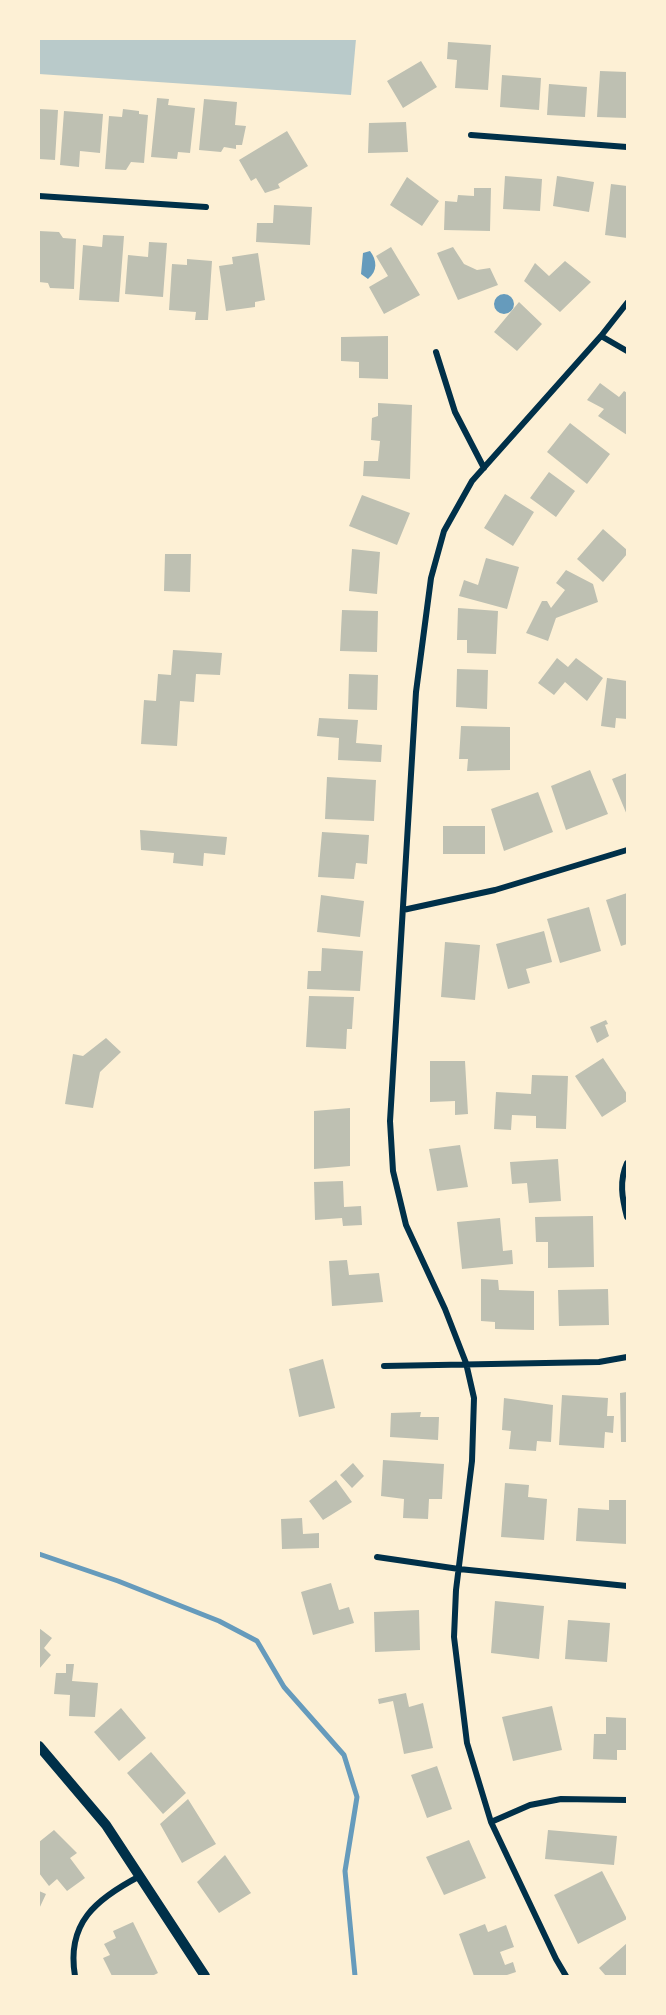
<!DOCTYPE html>
<style>
body{margin:0}
#map{position:relative;width:666px;height:2015px;overflow:hidden;background:#fdf0d5;font-family:"Public Sans",sans-serif}
canvas{display:block}
.frame{position:absolute;inset:0;border:40px solid #fdf0d5;pointer-events:none}
</style>
<div id="map">
<canvas width="666" height="2015"></canvas>
<div class="frame"></div>
</div>
<script>
const ctx = document.querySelector('canvas').getContext('2d');
ctx.lineJoin = 'round';
function fill(path, color) { ctx.fillStyle = color; ctx.fill(path, 'evenodd'); }
function trace(path, color, width, dash) { ctx.strokeStyle = color; ctx.lineWidth = width; ctx.lineCap = dash ? 'butt' : 'round'; ctx.setLineDash(dash || []); ctx.stroke(path); }
const green = new Path2D(`
 M39,39H356L351,95L39,74Z`);
const water = new Path2D(`
 M370,251C377,260 378,271 368,279L361,274L363,253Z
 M494 304a10 10 0 1 1 20 0a10 10 0 1 1-20 0Z`);
const stream = new Path2D(`
 M39,1554L118,1581L219,1621L257,1641L284,1687L344,1755L357,1797L345,1871L355,1976`);
const building = new Path2D(`
 M448,42L491,45L488,90L455,88L457,60L447,59Z
 M421,61L437,87L403,108L387,81Z
 M600,71L627,72V118L597,117Z
 M502,75L541,78L539,110L500,107Z
 M549,84L587,87L585,117L547,115Z
 M157,98L169,99L168,105L195,108L190,153L178,152L177,159L151,157Z
 M204,99L237,102L235,125L246,126L242,145H236V149L224,147L221,152L199,150Z
 M39,109L58,110L55,160L39,159Z
 M123,109L139,111V114L148,115L144,163L131,162L126,170L105,169L109,116L122,117Z
 M64,111L103,114L100,153L80,151L79,167L60,165Z
 M406,122L408,152L368,153L369,123Z
 M287,131L308,166L278,184L280,188L265,193L256,178L251,181L239,160Z
 M505,176L542,179L540,211L503,209Z
 M557,176L594,182L589,212L553,206Z
 M407,177L439,201L422,226L390,205Z
 M611,184L627,186V238L605,235Z
 M474,188H491L490,231L444,230L445,201L457,202L458,195L474,196Z
 M274,205L312,207L310,245L256,242L257,223H273Z
 M39,231L59,232L63,238L76,239L74,289L50,288L48,283L39,282Z
 M103,235L124,236L119,302L79,300L83,245L102,247Z
 M149,242L167,243L163,297L125,294L128,255L148,257Z
 M391,247L420,295L384,314L369,287L388,276L376,256Z
 M453,247L464,264L477,270L490,268L498,285L458,300L437,253Z
 M258,253L265,300L255,302V307L226,311L219,266L233,264L232,257Z
 M187,259L212,261L208,320H195L196,312L169,310L172,264L187,265Z
 M565,261L591,282L560,312L524,281L535,263L549,276Z
 M519,302L542,324L517,351L494,332Z
 M388,336V379L359,378V362L341,361V337Z
 M600,383L619,397L624,391L627,393V435L598,416L604,409L587,400Z
 M378,403L412,405L410,479L363,476L364,461H378L380,441L371,440L372,418L378,416Z
 M570,423L610,454L587,484L547,452Z
 M549,472L575,491L556,517L530,498Z
 M505,494L534,512L513,546L484,528Z
 M362,495L410,513L397,545L349,526Z
 M603,529L627,550V554L603,582L577,559Z
 M352,549L380,552L377,594L349,591Z
 M165,554H191L190,592L164,591Z
 M486,558L519,567L507,609L459,596L464,580L478,585Z
 M566,570L593,584L598,602L556,618L548,641L526,633L542,601H547L551,608L565,590L556,583Z
 M458,608L498,611L496,654L467,653V640H457Z
 M342,610L378,611L377,652L340,651Z
 M173,650L222,653L220,675L196,674L194,702L180,701L177,746L141,744L144,700L156,701L158,674L171,675Z
 M557,658L568,667L576,658L603,678L587,701L565,682L554,695L538,683Z
 M457,669L488,670L487,709L456,707Z
 M349,674L378,675L377,710L348,709Z
 M607,678L627,681V719L616,718L615,728L601,726Z
 M319,718L358,720L356,743L382,745L381,762L338,760L339,738L317,736Z
 M461,726L510,727V770L467,771L468,759H459Z
 M590,770L608,814L566,830L551,786Z
 M627,773V815L612,779Z
 M327,777L376,780L374,821L325,819Z
 M538,792L553,832L504,851L491,809Z
 M443,826H485V854H443Z
 M140,830L227,837L225,855L204,853L203,866L173,863L174,853L141,850Z
 M322,832L369,835L367,864L356,863L354,879L318,877Z
 M627,893V944L621,946L606,900Z
 M321,895L364,901L360,937L317,932Z
 M589,907L601,951L560,963L547,919Z
 M544,931L552,962L526,969L530,983L508,989L496,944Z
 M445,942L480,945L475,1000L441,997Z
 M322,948L363,951L360,991L307,989L308,971H321Z
 M309,996L354,997L352,1029H347L346,1049L306,1047Z
 M606,1020L608,1024L605,1025L609,1036L597,1043L590,1027Z
 M106,1038L121,1052L100,1072L93,1108L65,1104L73,1054L83,1056Z
 M603,1058L627,1094V1101L602,1117L575,1076Z
 M430,1061H465L468,1114L455,1115V1101L430,1102Z
 M532,1075L568,1076L566,1129L536,1128V1116L512,1115L511,1130L494,1129L496,1092L531,1094Z
 M350,1108V1166L314,1169V1111Z
 M460,1145L468,1187L437,1191L429,1149Z
 M558,1159L561,1201L529,1203L527,1183L512,1184L510,1162Z
 M343,1181L344,1207L361,1206L362,1225L343,1226L342,1218L315,1220L314,1182Z
 M593,1216L594,1267L548,1268V1242H536L535,1217Z
 M500,1218L503,1251L512,1250L513,1264L462,1269L457,1222Z
 M347,1260L349,1275L379,1273L383,1302L332,1306L329,1261Z
 M481,1279L498,1280L499,1290L534,1291V1330L495,1329V1322L481,1321Z
 M608,1289L609,1325L559,1326L558,1290Z
 M323,1359L335,1408L299,1417L289,1369Z
 M627,1392V1442H621L620,1393Z
 M562,1395L608,1398L607,1416H614L613,1433L605,1432L604,1448L559,1445Z
 M504,1398L553,1405L551,1442L537,1441L536,1451L509,1449L511,1431L502,1430Z
 M421,1412L420,1417H439L438,1440L390,1437L391,1413Z
 M383,1460L444,1464L442,1499H429L428,1519L403,1518L404,1499L381,1496Z
 M353,1463L364,1476L352,1488L340,1475Z
 M336,1480L352,1502L323,1520L309,1501Z
 M505,1483L529,1485L528,1497L547,1499L544,1540L501,1537Z
 M609,1500H627V1544L576,1541L578,1508L609,1510Z
 M302,1518L303,1534L319,1533V1548L282,1549L281,1519Z
 M331,1583L339,1610L349,1607L354,1623L313,1635L301,1592Z
 M495,1601L544,1606L539,1659L491,1653Z
 M419,1610L420,1650L375,1652L374,1612Z
 M568,1620L610,1623L607,1662L565,1659Z
 M39,1628L52,1638L44,1648L51,1655L39,1669Z
 M66,1664H74L72,1681L98,1683L95,1717L69,1716L70,1695L54,1694L56,1673H66Z
 M406,1693L409,1707L423,1703L433,1748L404,1754L393,1701L379,1704L378,1699Z
 M552,1706L562,1750L513,1761L502,1717Z
 M121,1708L146,1738L119,1761L94,1732Z
 M606,1717L627,1718V1750H617V1760L593,1759L594,1734H606Z
 M151,1752L186,1793L163,1814L127,1773Z
 M437,1766L452,1809L427,1818L411,1775Z
 M188,1799L216,1844L182,1863L160,1824Z
 M54,1830L77,1853L70,1858L85,1878L67,1891L57,1879L49,1886L39,1873V1842Z
 M548,1830L617,1836L614,1865L545,1859Z
 M469,1840L486,1878L444,1895L426,1857Z
 M225,1855L251,1893L219,1913L197,1882Z
 M602,1871L627,1919L578,1944L554,1895Z
 M39,1891L46,1894L39,1909Z
 M133,1922L158,1973L152,1976H112L103,1958L110,1955L104,1944L116,1938L113,1931Z
 M485,1924L488,1932L506,1925L514,1947L500,1952L505,1965L513,1962L516,1972L504,1976H474L459,1934Z
 M627,1943V1976H606L599,1968Z`);
const minor = new Path2D(`
 M471,135L627,147
 M39,196L206,207
 M601,336L627,351
 M436,352L455,412L484,468
 M403,910L495,890L627,850
 M627,1163C619,1181 622,1198 627,1217
 M384,1366L599,1362L627,1357
 M377,1557L459,1569L627,1586
 M491,1822L530,1805L561,1799L627,1800
 M75,1976C66,1923 96,1899 140,1876
 M566,1976L556,1959L491,1822L467,1743L454,1637L456,1590L472,1461L474,1398L466,1363L445,1309L406,1225L393,1171L390,1121L416,692L431,578L444,531L472,481L601,336L627,303`);
const tertiary = new Path2D(`
 M39,1746L106,1825L205,1976`);
fill(green, '#b9caca');
fill(water, '#669bbc');
trace(stream, '#669bbc', 5);
fill(building, '#bec0b2');
trace(minor, '#003049', 6);
trace(tertiary, '#003049', 10);
</script>
